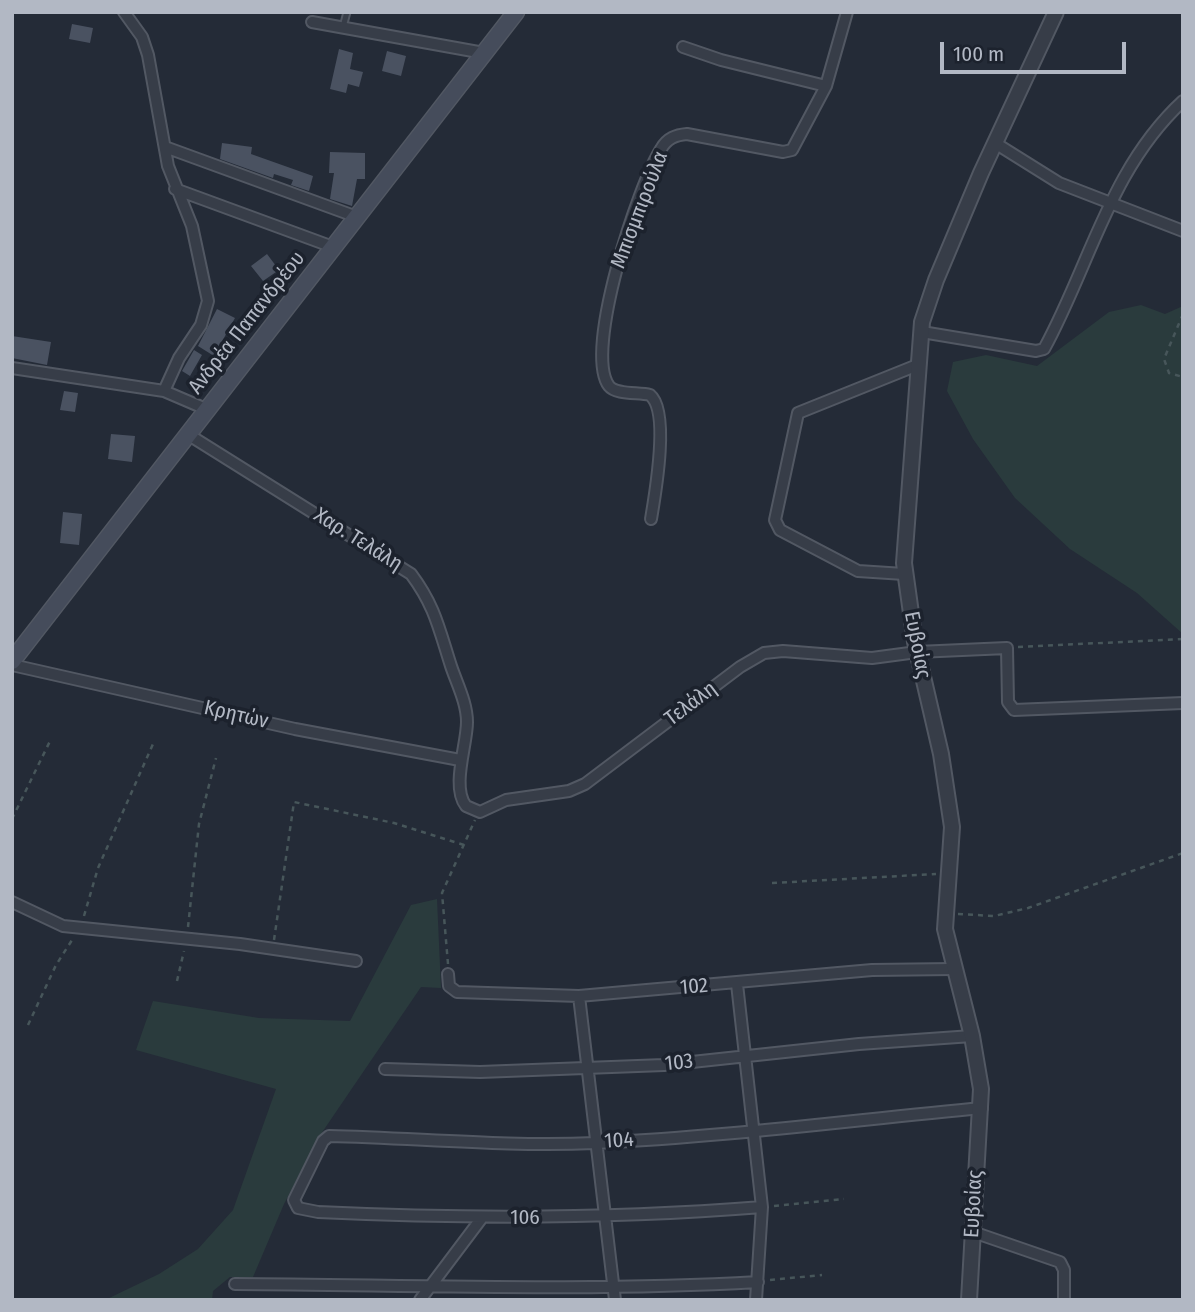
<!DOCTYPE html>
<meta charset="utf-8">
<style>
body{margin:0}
#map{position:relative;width:1195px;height:1312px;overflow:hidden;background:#242b37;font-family:"Fira Sans Condensed",sans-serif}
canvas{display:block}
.frame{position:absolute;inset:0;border:14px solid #b2b8c4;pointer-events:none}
.scale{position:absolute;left:940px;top:42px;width:186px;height:32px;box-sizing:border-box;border:4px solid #b2b8c4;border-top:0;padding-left:9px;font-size:21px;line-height:24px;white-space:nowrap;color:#b2b8c4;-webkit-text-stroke:5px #1c222d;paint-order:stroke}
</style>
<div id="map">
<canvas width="1195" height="1312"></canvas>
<div class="frame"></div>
<div class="scale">100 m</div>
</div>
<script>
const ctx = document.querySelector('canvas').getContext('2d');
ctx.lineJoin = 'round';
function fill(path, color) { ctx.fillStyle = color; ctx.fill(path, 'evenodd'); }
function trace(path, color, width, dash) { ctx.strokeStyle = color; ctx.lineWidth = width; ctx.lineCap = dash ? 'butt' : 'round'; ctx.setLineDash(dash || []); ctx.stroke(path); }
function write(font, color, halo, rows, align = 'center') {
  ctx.font = font + ' "Fira Sans Condensed",sans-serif'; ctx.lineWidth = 7; ctx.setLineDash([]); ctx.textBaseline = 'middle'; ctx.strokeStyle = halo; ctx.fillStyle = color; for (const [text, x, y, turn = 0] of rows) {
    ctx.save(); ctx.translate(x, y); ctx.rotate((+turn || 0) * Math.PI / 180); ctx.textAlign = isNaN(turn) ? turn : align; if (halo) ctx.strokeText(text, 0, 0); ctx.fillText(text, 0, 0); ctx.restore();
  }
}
const green = new Path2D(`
 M1141,305L1165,314L1183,306V634L1137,593L1070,549L1015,498L973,439L947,391L953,362L986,355L1037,366L1109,312Z
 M437,899L441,988L421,987L323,1131L284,1204L253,1277H230L213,1291L212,1300H105L159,1274L198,1249L233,1210L276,1089L136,1050L153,1001L259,1018L350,1021L411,905Z`);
const building = new Path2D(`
 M72,24L93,28L90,43L69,39Z
 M339,49L353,53L350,69L363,72L359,87L348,84L346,93L330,89Z
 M387,51L406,56L401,76L382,71Z
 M222,143L252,147L251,154L313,176L309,191L291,185L293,180L274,174L273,178L220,159Z
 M330,152L365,153V179H357L352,206L330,199L334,173H329Z
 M267,254L279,270L263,281L251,266Z
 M217,309L235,318L214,356L198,346Z
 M12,336L51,342L47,365L12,358Z
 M194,350L202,355L190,376L182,371Z
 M64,391L78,393L75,412L60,410Z
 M111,434L135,436L132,462L108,459Z
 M63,512L82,514L79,545L60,543Z`);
const path = new Path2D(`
 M1183,314L1164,359L1169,373L1183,377
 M1018,647L1183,639
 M12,819L51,739
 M772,883L936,874
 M958,914L994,916L1028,908L1183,853
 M84,916L98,868L153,744
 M188,927L199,824L216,758
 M274,940L294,802L394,823L464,845
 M448,964L442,893L475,820
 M177,981L184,951
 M28,1025L56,965L74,937
 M774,1206L844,1199
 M770,1280L822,1275`);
const service = new Path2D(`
 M343,27L347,12`);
const minor = new Path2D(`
 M124,12L142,37L148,55L168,166L192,226L208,301L201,325L179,358L164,391
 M312,22L484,53
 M683,47L721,60L826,86
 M995,143L1059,183L1183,231
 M165,147L357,217
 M175,189L333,247
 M922,332L1036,351L1044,349C1090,265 1110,168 1183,101
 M12,368L164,391L206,409
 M189,435L411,574C435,606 439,629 451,666C457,684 467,703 467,722C467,745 451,787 466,806L480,812L506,800L569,791L585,784L740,667L764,653L783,651L872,658L917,652L1007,648L1008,702L1014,710L1183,703
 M651,519C655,495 670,411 650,395C639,392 616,395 609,386C583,352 639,183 661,149C667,138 676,135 687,134L783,152L792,150L826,86L847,12
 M904,574L858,571L780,530L775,520L798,413L920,364
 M12,665L295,729L460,760
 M12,902L63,926L240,944L356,961
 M448,974L449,986L457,992L579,996L872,970L953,969
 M737,984L762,1207L756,1300
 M579,996L615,1300
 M385,1069L480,1072L664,1065L859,1044L972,1036
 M762,1207C613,1219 467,1219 318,1212L298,1208L294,1200L323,1141L329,1136C418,1138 506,1147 595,1143C725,1137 853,1120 982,1108
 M973,1232L1060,1262L1064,1270V1300
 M235,1284C409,1285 584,1292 758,1282
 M420,1300L481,1219`);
const tertiary = new Path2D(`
 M969,1300L981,1089L972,1036L945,929L952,827L941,754L915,642L904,563L922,322L936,280L981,173L1056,12`);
const secondary = new Path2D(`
 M12,661L516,12`);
const streetNames = [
 ["Μπισμπιρούλα",640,210,-69],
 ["Ανδρέα Παπανδρέου",247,323,-52],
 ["Χαρ. Τελάλη",358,540,32],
 ["Ευβοίας",917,645,79],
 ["Τελάλη",691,704,-37],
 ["Κρητών",236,715,13],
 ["102",694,987,-5],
 ["103",679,1063,-6],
 ["104",619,1141,-4],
 ["Ευβοίας",974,1204,-87],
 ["106",525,1218]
];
fill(green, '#2a3b3d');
fill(building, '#4a5261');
trace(service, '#525863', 9);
trace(minor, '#525863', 14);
trace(tertiary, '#525863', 18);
trace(secondary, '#525863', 19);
trace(path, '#47565a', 2.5, [5, 5]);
trace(service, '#373d48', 5);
trace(minor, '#373d48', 10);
trace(tertiary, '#373d48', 14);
trace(secondary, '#454c5b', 16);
write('21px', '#b2b8c4', '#1c222d', streetNames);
</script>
